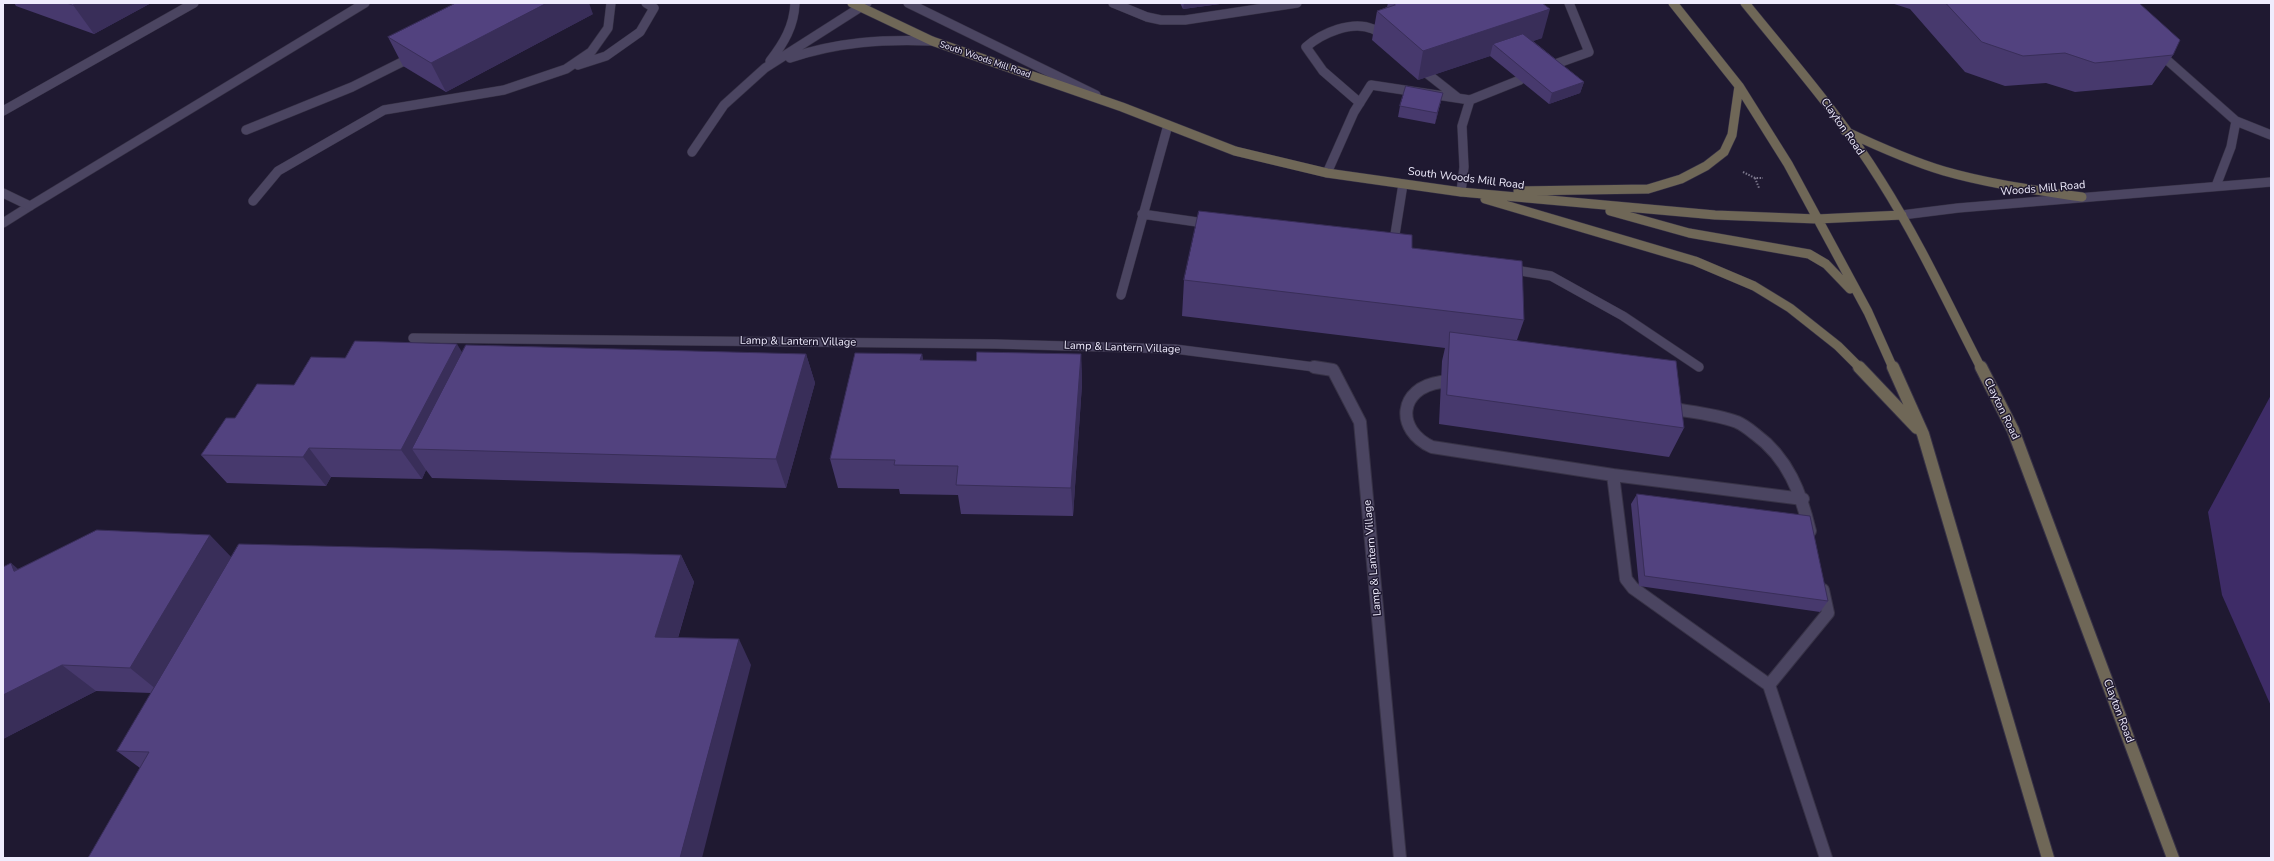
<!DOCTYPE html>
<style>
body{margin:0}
#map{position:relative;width:2274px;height:861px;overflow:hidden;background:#1f1931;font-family:"Nunito Sans",sans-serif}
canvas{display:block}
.frame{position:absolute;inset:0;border:4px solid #efecfd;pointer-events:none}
</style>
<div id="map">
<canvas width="2274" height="861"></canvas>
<div class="frame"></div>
</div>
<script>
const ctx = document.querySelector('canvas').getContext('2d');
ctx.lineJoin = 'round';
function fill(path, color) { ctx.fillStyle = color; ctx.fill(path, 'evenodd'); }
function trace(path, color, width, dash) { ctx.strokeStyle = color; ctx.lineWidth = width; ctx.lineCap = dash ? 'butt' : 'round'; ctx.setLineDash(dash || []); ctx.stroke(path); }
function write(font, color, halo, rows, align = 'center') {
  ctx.font = font + ' "Nunito Sans",sans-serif'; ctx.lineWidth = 3; ctx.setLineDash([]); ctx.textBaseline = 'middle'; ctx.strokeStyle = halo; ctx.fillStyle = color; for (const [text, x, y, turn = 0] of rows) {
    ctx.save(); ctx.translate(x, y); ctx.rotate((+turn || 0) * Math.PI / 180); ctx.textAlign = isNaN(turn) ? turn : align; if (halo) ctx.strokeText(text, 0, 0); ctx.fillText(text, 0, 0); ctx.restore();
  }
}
const water = new Path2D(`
 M2271,395V706L2222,595L2208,512Z`);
const path = new Path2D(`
 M1743,172L1755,178H1763
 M1755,178L1759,188`);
const serviceFar1 = new Path2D(`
 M1113,3L1147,17L1161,20H1185L1297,3
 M2158,52L2236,121L2271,135
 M790,58C837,42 883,39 932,41
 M770,61C784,43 794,26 795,3
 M578,65L606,56L640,32L654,8L646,3
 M1547,67L1589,52L1569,3
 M1420,68L1458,98
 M1360,103L1323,71L1306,47C1322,33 1352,20 1373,29C1378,31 1381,36 1385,39
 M3,111L194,3
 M246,130L352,87L414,56
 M692,152L724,105L765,68L867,3
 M1327,173L1354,112L1371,85L1470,100
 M2216,186L2231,147L2236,121
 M1461,192L1464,167L1462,126L1470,100L1520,80
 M253,201L278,171L384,110L504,90L566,69L591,52L608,28L611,3
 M1142,214L1211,224
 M3,223L30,206
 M1393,247L1403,184
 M1509,269L1551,276L1623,316L1699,367
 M1121,295L1168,125
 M413,338L995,344L1175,349L1322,368`);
const service = new Path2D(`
 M1314,367L1333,370L1360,422L1400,858
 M1441,382C1398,388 1395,430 1432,447L1613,475L1626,579L1633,588L1769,685L1826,858
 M1668,408C1691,412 1716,414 1737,422C1744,425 1750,430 1755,434C1788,458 1801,493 1810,531
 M1613,475L1803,499
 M1769,685L1828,613L1823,590`);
const minor = new Path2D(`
 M3,193L30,206L365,3`);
const tertiary = new Path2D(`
 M908,3L1096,95
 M1902,215L1958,208L2271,182`);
const secondaryFar1 = new Path2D(`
 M852,3L932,41L1122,107L1235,151L1327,173L1461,192L1715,215L1817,219L1902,215
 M1673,3L1739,86L1788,164L1868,312L1893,368
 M1745,3C1792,61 1842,118 1881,181C1919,241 1949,306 1981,368
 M1845,131C1877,146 1910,161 1944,171C1989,184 2036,190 2082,197
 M1518,191L1648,189L1681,179L1706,166L1724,152L1732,135L1739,86
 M1485,199L1695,261L1754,286L1790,308L1838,346L1860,368
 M1610,211L1689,233L1809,254L1826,264L1850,289`);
const secondary = new Path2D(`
 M1859,367L1917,428
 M1893,367L1923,434L2048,858
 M1981,367L2013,430L2173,858`);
const wall = new Path2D(`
 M14,3H151L94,34L16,6Z
 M1180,3H1227L1183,9Z
 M1388,3H1542V38L1533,41L1584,82L1580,93L1549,104L1490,56L1418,80L1372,40L1377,11L1387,7Z
 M1891,3H2139L2173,55L2152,85L2075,92L2046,83L2005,86L1965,72L1910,9Z
 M593,14L446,92L403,66L388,37Z
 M1443,93L1435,124L1398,117L1400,106Z
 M1412,248L1524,320L1517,340L1684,428L1669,457L1439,424L1442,361L1445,348L1182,316L1184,280Z
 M463,353L806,354L815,383L786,488L432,478L426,470L422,479L331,477L326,486L227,483L201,455L235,418L345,358Z
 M922,354L923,360L976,361L1081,354L1082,384L1073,516L961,514L958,495L900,494L899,489L838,488L830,459Z
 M1637,494L1828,601L1820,612L1639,586L1631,504Z
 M681,555L694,582L678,638L751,665L140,768L117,751L151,693L96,691L3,739L18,569L231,557Z`);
const shadedWall = new Path2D(`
 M77,3H151L94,34L73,5Z
 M547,3H589L593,14L446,92L431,63Z
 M1184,3H1227L1183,9Z
 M1550,9L1542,38L1502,52L1493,44L1490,56L1418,80L1423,51Z
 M1584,82L1580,93L1549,104L1552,93Z
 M1443,93L1440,104L1435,124L1437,113Z
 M457,344L475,373L412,449L426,470L422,479L401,450Z
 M806,354L815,383L786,488L776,459Z
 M922,354L927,384L920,360Z
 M1081,354L1082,384L1073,516L1071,488Z
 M309,448L331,477L326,486L303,457Z
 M210,535L237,563L162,694L130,668Z
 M681,555L694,582L670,664L655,637Z
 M11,563L44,591L14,571Z
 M739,639L751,665L702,858H680Z
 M62,665L96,691L3,739V695Z`);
const building = new Path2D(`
 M67,3H77L73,5Z
 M456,3H547L431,63L388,37Z
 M1393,3H1542L1550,9L1423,51L1377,11L1395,5Z
 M1946,3H2139L2180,40L2173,55L2095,63L2065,53L2023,56L1982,42Z
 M1523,34L1584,82L1552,93L1493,44Z
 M1406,86L1443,93L1437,113L1400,106Z
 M1199,211L1412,235V248L1522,261L1524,320L1184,280Z
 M1450,332L1676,361L1684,428L1447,395Z
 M355,341L457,344L401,450L309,448L303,457L201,455L226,418H235L257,384L294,385L311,357L345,358Z
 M466,345L806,354L776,459L412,449Z
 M977,352L1081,354L1071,488L956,485L958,466L894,465L895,460L830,459L855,353L922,354L920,360L976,361Z
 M1637,494L1810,516L1828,601L1645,576Z
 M97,530L210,535L130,668L62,665L3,695V567L11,563L14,571Z
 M239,544L681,555L655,637L739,639L680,858H88L149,752L117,751Z`);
const farStreetnames = [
 ["South Woods Mill Road",985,60,19]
];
const streetNames = [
 ["Clayton Road",1842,127,55],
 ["South Woods Mill Road",1466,179,7],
 ["Woods Mill Road",2043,189,-5],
 ["Lamp & Lantern Village",798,342,1],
 ["Lamp & Lantern Village",1122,348,2],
 ["Clayton Road",2001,409,64],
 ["Lamp & Lantern Village",1373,558,-95],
 ["Clayton Road",2118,711,69]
];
fill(water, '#3e2c67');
trace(serviceFar1, '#373246', 10);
trace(service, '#373246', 14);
trace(minor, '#373246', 10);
trace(tertiary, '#373246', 10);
trace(secondaryFar1, '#373246', 10);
trace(secondary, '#373246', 14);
trace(path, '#7d788d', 2, [1.5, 1.5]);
trace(serviceFar1, '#4b4561', 9);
trace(service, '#4b4561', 12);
trace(minor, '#4b4561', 9);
trace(tertiary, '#4b4561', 9);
trace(secondaryFar1, '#6f6757', 9);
trace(secondary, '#6f6757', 12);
fill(wall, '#47396d');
fill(shadedWall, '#392e59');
fill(building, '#52427f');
trace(building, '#392e59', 1);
write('9px', '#efecfd', '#1f1931', farStreetnames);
write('11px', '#efecfd', '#1f1931', streetNames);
</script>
